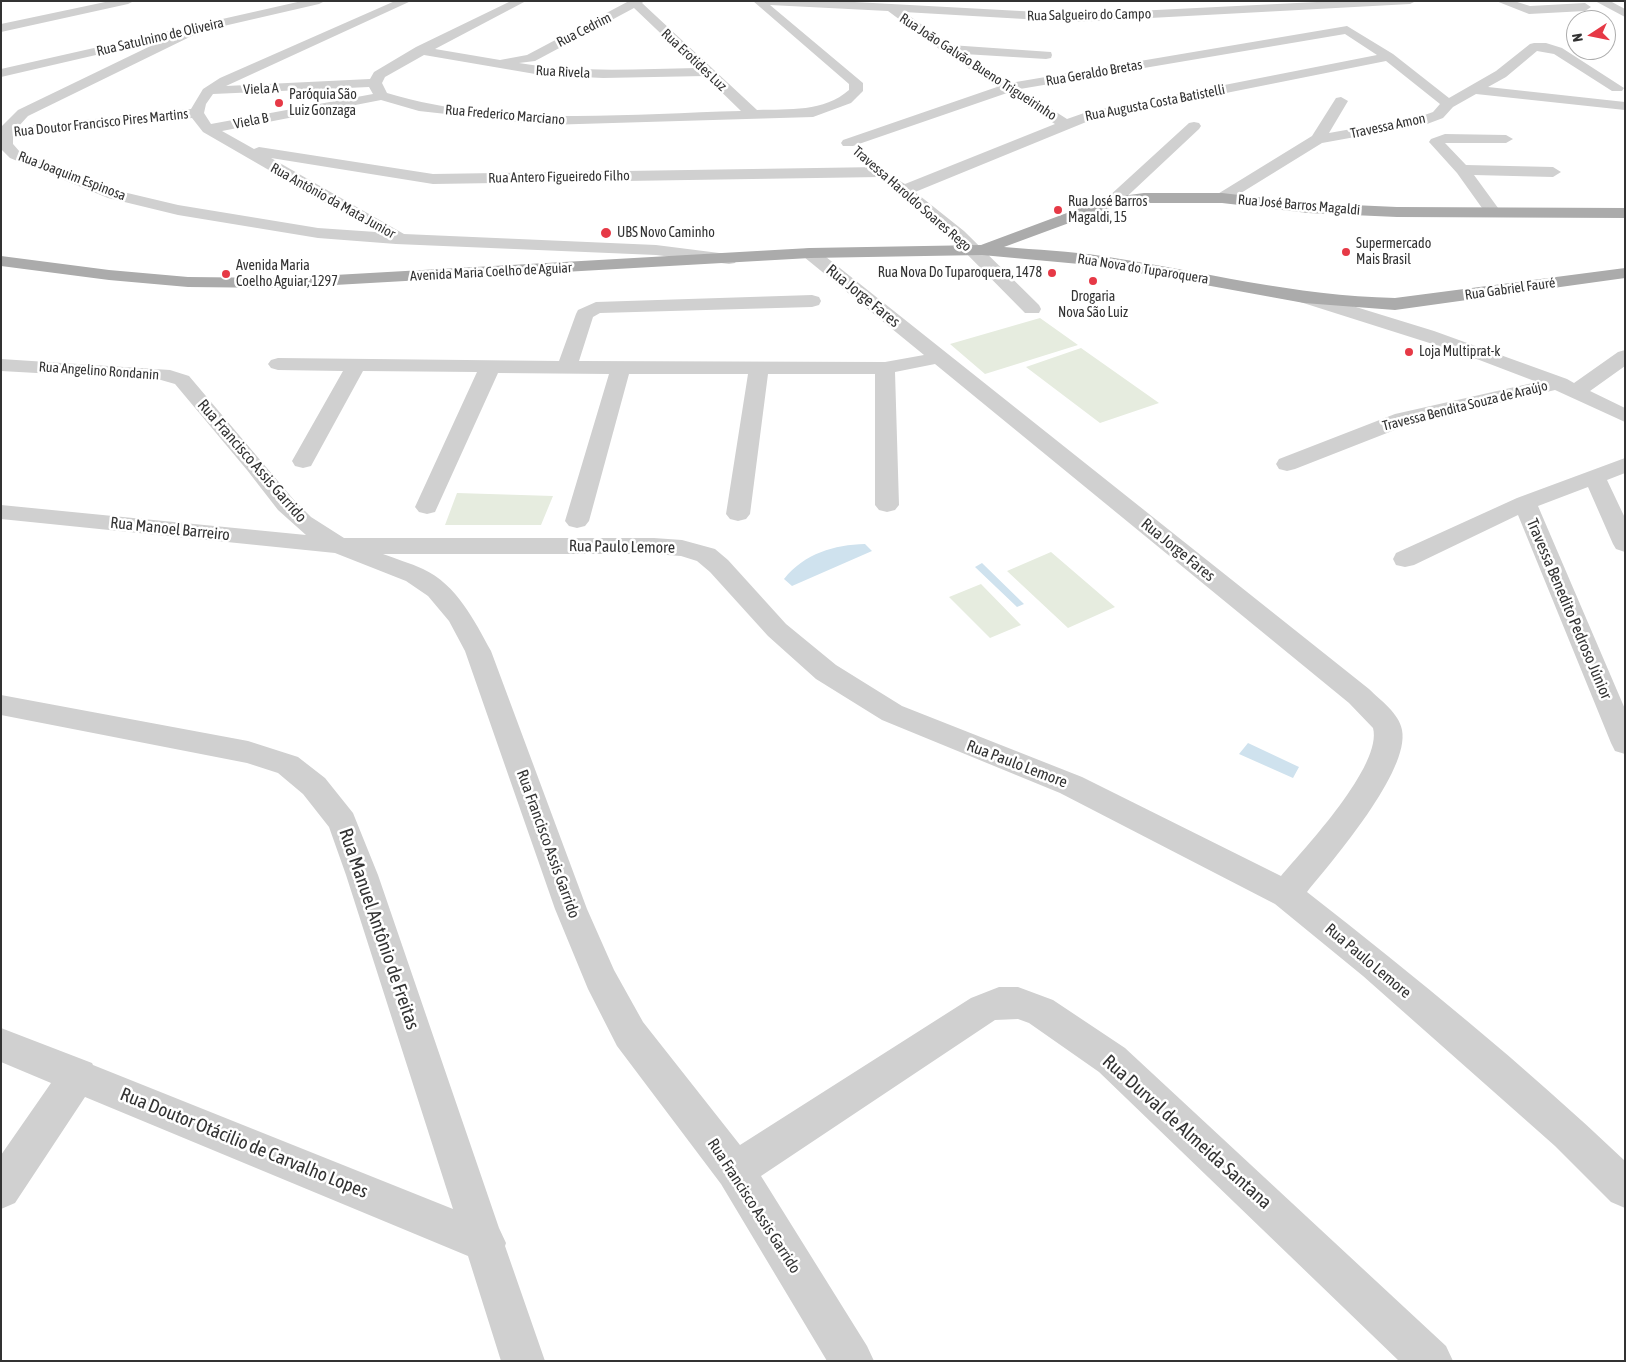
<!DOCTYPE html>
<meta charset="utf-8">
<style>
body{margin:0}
#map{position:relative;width:1626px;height:1362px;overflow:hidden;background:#fff;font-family:"Asap Condensed",sans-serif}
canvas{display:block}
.frame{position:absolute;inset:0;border:2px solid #333;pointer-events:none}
.north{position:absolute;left:1566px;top:10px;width:50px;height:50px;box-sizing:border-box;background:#fff;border:1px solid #adadad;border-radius:50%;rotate:259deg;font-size:14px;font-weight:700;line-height:20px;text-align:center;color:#333}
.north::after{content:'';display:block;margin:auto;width:18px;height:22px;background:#e63946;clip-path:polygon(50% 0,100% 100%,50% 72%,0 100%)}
</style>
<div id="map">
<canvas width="1626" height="1362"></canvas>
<div class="frame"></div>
<div class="north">N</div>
</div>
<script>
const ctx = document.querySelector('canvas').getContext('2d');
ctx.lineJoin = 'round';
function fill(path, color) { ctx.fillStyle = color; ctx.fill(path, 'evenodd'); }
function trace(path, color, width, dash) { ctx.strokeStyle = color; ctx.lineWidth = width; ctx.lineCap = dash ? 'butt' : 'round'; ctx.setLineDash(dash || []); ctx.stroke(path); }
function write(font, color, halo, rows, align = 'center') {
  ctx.font = font + ' "Asap Condensed",sans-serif'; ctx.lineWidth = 5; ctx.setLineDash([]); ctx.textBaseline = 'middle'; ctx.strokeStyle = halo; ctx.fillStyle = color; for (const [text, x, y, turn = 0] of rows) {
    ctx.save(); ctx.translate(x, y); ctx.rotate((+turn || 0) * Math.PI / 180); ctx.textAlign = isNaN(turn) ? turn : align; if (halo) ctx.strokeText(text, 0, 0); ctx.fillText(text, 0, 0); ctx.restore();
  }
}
const green = new Path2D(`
 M1040,318L1078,345L985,374L950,344Z
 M1081,348L1159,403L1100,423L1026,367Z
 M457,493L553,496L541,525H445Z
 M1051,552L1115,607L1068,628L1007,571Z
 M981,584L1021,625L990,638L949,597Z`);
const water = new Path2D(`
 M865,544L872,551L792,586L784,579C805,553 834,545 865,544Z
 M982,563L1024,604L1017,607L975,567Z
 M1248,743L1299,767L1293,778L1239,754Z`);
const minor = new Path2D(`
 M110,1H134L128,4L1,32V24Z
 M302,1H325L319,4L202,31L28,116L18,127L191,109L203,89L220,78L395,1H411L226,86L370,79L374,72L416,47L511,1H526L435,49L500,60L527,55L629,1H644L642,3L757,110C789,109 824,112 849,90V84L753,1H836L1076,14L1337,1H1416L1410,4L1076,22L904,12L950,45L1051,52L1052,55L1051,58L1046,59L964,54L1010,83L1347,26L1393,54L1449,98L1496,71L1530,44L1534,43H1546L1562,48L1624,88L1622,91H1612L1554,54L1537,51L1506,77L1488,87L1625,102V110L1476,94L1453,107L1443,118L1427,124L1322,143L1228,201H1216L1214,198L1216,195L1312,136L1336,98L1341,97L1348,101L1329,133L1419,117L1433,112L1440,104L1386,61L1091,120L915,192L964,231L1039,305L1041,309L1039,313H1025L952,239L883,181L891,176L905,184L1055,124L1007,93L853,146H843L841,143L843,140L997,87L942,51L888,11L770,5L863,83V91L851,103L813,117L546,125L419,111L381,100L222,131L254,149L259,147L433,174L880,167L888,172L880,177L433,184L271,158L404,234L656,245L735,255L738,259L735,263L729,264L656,255L396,244L318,238L178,215L108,198L10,158L1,149V127L18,110L165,39L1,77V69ZM634,8L697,68C638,69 577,73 519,63L535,61ZM1345,34L1377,55L1087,112L1067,119L1020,89ZM424,55L541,75L603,78L705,76L741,111C625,114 500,127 387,93L382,83L385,77ZM369,87L373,94L211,124L204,113L206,104L213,94ZM192,118L203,132L376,232L318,228L178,205L119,191L20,152L13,144V136Z
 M1496,1H1514L1530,6L1585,3L1591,7L1585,11L1529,14Z
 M1595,1H1610L1625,9V17Z
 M1194,122L1199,123L1201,126L1199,129L1119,204H1107L1105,201L1107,198L1189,123Z
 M1445,134L1506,135L1513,139L1506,143H1445L1466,165L1553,167L1561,172L1553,177L1474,175L1501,212L1499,215H1487L1457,173L1429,142L1431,139Z
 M810,248L816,249L1369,689C1380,700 1399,713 1402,730C1410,771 1333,860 1307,892C1416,977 1524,1065 1625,1161V1208L1611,1202L1555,1146L1363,976L1275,904L1060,793L882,720L816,679L768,636L710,572L697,561L681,556L654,554H383C396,559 410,563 423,569C457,585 474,620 491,651L587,909L614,970L643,1022L740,1145L971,998L999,987H1018L1053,1000L1125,1048L1446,1346L1453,1361H1399L1099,1072L1029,1023L1018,1019L995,1020L761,1176L867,1346L874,1361H827L721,1184L617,1046L588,989L555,909L465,651L449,621L428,596L406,581L335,553L1,519V505L306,535L278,510L247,470L175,384L161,380L1,371V359L170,370L189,376L294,500L311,517L344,538H654L682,540L715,549L728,560L786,624L836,665L902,706L1082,777L1281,876C1305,848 1383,765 1373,728L1349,703L935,364L895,372L899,505L895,510L887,512L879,510L875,505V374H768L750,514L746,519L738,521L730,519L726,514L748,374H629L589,521L585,526L577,528L569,526L565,521L609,374L498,373L435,512L427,514L419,512L415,507L477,372L363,371L311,466L303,468L295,466L292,461L343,371L278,370L271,368L268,364L271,360L278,358L559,361L576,314L578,310L596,302L812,295L819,297L821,301L819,305L812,307L600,313L593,317L579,361L885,362L924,355L804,257L801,253L804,249Z
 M1304,291L1434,331L1567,379L1574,383L1618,352L1625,350V366L1590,391L1625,408V422L1555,390L1410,424L1295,469L1287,471L1279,469L1276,464L1279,459L1395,414L1537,382L1461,353L1297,301L1295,297L1297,293Z
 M1625,458V473L1607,480L1625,518V552L1616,549L1613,544L1588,487L1538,506L1625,709V754L1615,751L1611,743L1518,515L1414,565L1405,567L1396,565L1393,559L1396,553L1517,498Z
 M1,695L248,741L298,757L325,778L353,813L378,875L499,1228L506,1243L505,1246L545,1361H501L468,1256L85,1097L15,1203L1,1209V1155L51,1083L1,1062V1028L92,1063L93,1065L453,1209L346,875L329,827L303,794L278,773L247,763L1,715Z`);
const major = new Path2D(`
 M1144,193H1222L1308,203L1397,207L1625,208V218L1397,217L1308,213L1222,203H1144L1115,206L1004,247C1037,250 1070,251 1102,256C1200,271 1296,296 1395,298L1625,268V278L1395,310L1304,303L1101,266L982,255L810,258L282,288L188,287L109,280L1,266V256L109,270L188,277L282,278L810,248L981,245L1107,198Z`);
const markers = [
 [279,103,5,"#e63946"],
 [1058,210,5,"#e63946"],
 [606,233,6,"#e63946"],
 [1346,252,5,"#e63946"],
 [1052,273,5,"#e63946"],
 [226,274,5,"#e63946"],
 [1093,281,5,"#e63946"],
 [1409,352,5,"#e63946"]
];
const farStreetnames = [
 ["Rua Salgueiro do Campo",1089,15,-1],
 ["Rua Cedrim",584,30,-27],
 ["Rua Satulnino de Oliveira",160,37,-13],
 ["Rua Erotides Luz",694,60,43],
 ["Rua João Galvão Bueno Trigueirinho",978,67,33],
 ["Rua Rivela",563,72,3],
 ["Rua Geraldo Bretas",1094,73,-10],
 ["Viela A",261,89,-3],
 ["Rua Augusta Costa Batistelli",1155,103,-11],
 ["Rua Frederico Marciano",505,115,5],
 ["Viela B",251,121,-11],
 ["Rua Doutor Francisco Pires Martins",101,123,-6],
 ["Travessa Amon",1388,126,-12],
 ["Rua Joaquim Espinosa",72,176,21],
 ["Rua Antero Figueiredo Filho",559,177,-1],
 ["Travessa Haroldo Soares Rego",912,199,41],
 ["Rua Antônio da Mata Junior",333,201,29],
 ["Rua José Barros Magaldi",1299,205,5],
 ["Rua Nova do Tuparoquera",1143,269,9],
 ["Avenida Maria Coelho de Aguiar",491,272,-3],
 ["Rua Gabriel Fauré",1510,289,-8],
 ["Rua Angelino Rondanin",99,371,4],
 ["Travessa Bendita Souza de Araújo",1465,406,-14]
];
const farPoinames = [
 ["Paróquia São",289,95],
 ["Luiz Gonzaga",289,111],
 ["Rua José Barros",1068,202],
 ["Magaldi, 15",1068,218],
 ["UBS Novo Caminho",617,233],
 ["Supermercado",1356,244],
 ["Mais Brasil",1356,260],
 ["Avenida Maria",236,266],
 ["Coelho Aguiar, 1297",236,282],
 ["Rua Nova Do Tuparoquera, 1478",1042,273,"right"],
 ["Drogaria",1093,297,"center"],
 ["Nova São Luiz",1093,313,"center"],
 ["Loja Multiprat-k",1419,352]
];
const streetNames = [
 ["Rua Jorge Fares",863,296,39],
 ["Rua Francisco Assis Garrido",252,461,49],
 ["Rua Manoel Barreiro",170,529,6],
 ["Rua Paulo Lemore",622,547,1],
 ["Rua Jorge Fares",1178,550,39],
 ["Travessa Benedito Pedroso Júnior",1569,609,67],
 ["Rua Paulo Lemore",1017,764,21],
 ["Rua Francisco Assis Garrido",548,844,70],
 ["Rua Paulo Lemore",1368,961,40],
 ["Rua Francisco Assis Garrido",754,1206,57]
];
const nearStreetnames = [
 ["Rua Manuel Antônio de Freitas",379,929,71],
 ["Rua Durval de Almeida Santana",1187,1132,42],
 ["Rua Doutor Otácilio de Carvalho Lopes",244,1143,22]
];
fill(green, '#e6ecdf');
fill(water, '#cfe2ee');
fill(minor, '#d0d0d0');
fill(major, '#ababab');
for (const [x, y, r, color] of markers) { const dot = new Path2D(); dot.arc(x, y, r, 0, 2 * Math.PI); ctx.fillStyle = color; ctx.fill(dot); trace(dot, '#fff', 2); }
write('14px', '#333', '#fff', farStreetnames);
write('14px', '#333', '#fff', farPoinames, 'left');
write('16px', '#333', '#fff', streetNames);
write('19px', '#333', '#fff', nearStreetnames);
</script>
